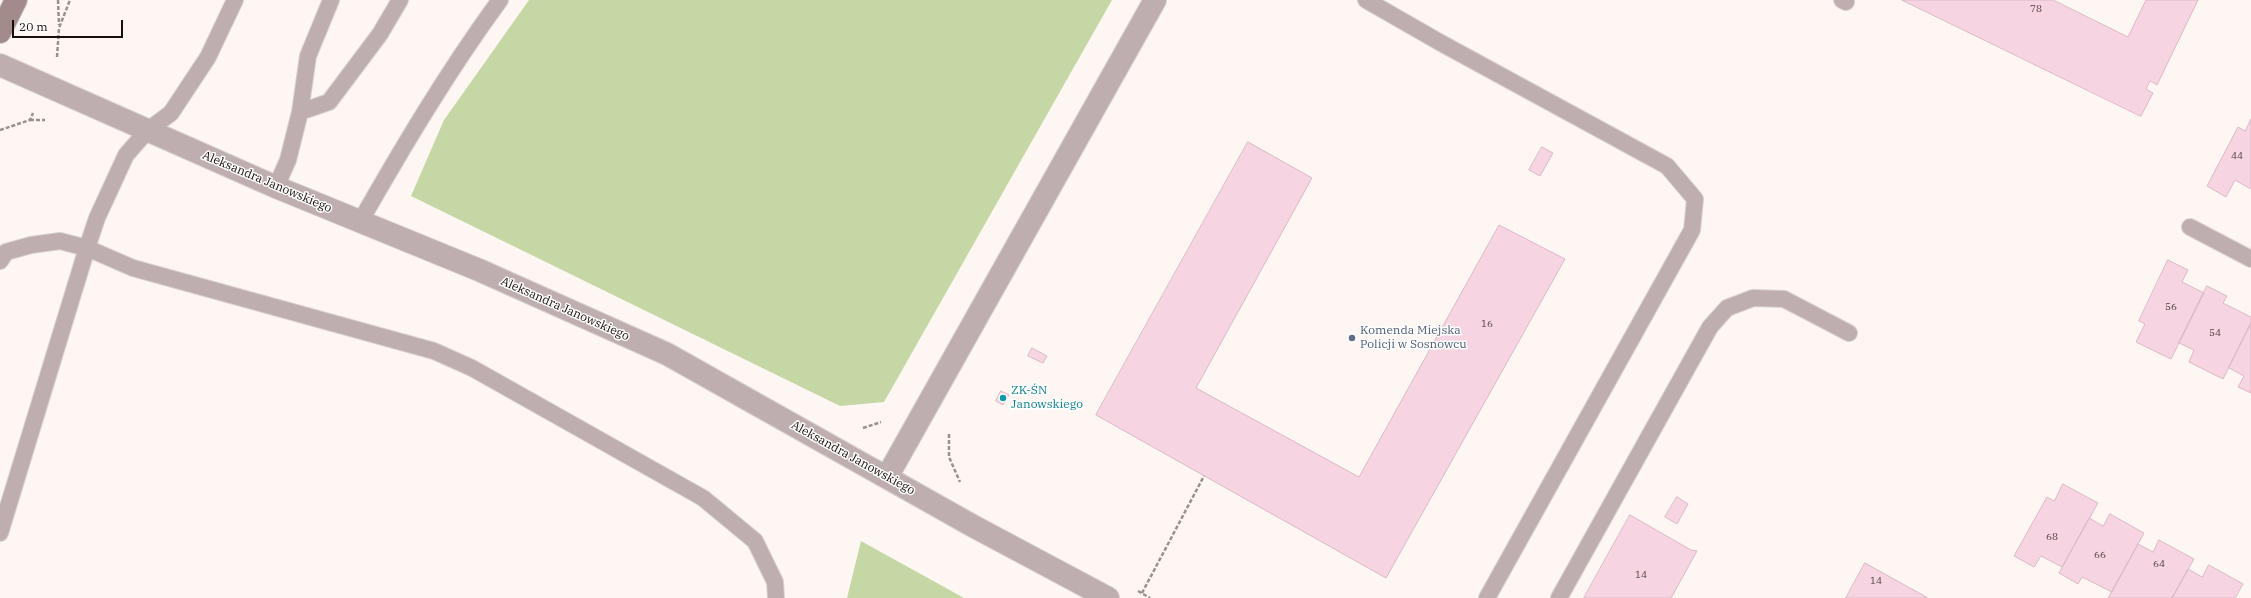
<!DOCTYPE html>
<meta charset="utf-8">
<style>
body{margin:0}
#map{position:relative;width:2251px;height:598px;overflow:hidden;background:#fdf6f2;font-family:"IBM Plex Serif",serif}
canvas{display:block}
.scale{position:absolute;left:12px;top:20px;width:111px;height:18px;box-sizing:border-box;border:2px solid #190e08;border-top:0;padding-left:5px;font-size:12px;line-height:14px;white-space:nowrap;color:#190e08;-webkit-text-stroke:3px #fff;paint-order:stroke}
</style>
<div id="map">
<canvas width="2251" height="598"></canvas>
<div class="scale">20 m</div>
</div>
<script>
const ctx = document.querySelector('canvas').getContext('2d');
ctx.lineJoin = 'round';
function fill(path, color) { ctx.fillStyle = color; ctx.fill(path, 'evenodd'); }
function trace(path, color, width, dash) { ctx.strokeStyle = color; ctx.lineWidth = width; ctx.lineCap = dash ? 'butt' : 'round'; ctx.setLineDash(dash || []); ctx.stroke(path); }
function write(font, color, halo, rows, align = 'center') {
  ctx.font = font + ' "IBM Plex Serif",serif'; ctx.lineWidth = 3; ctx.setLineDash([]); ctx.textBaseline = 'middle'; ctx.strokeStyle = halo; ctx.fillStyle = color; for (const [text, x, y, turn = 0] of rows) {
    ctx.save(); ctx.translate(x, y); ctx.rotate((+turn || 0) * Math.PI / 180); ctx.textAlign = isNaN(turn) ? turn : align; if (halo) ctx.strokeText(text, 0, 0); ctx.fillText(text, 0, 0); ctx.restore();
  }
}
const green = new Path2D(`
 M529,0H1112L884,402L840,406L411,196L444,120Z
 M861,541L964,598H847Z`);
const building = new Path2D(`
 M1902,0H2053L2128,37L2146,0H2198L2157,85L2150,81L2146,89L2153,93L2141,116Z
 M2251,119V189L2235,180L2226,197L2207,186L2238,127L2245,131Z
 M1248,142L1312,178L1196,388L1359,477L1499,225L1565,259L1386,578L1096,415Z
 M1542,147L1553,153L1540,176L1529,170Z
 M2168,260L2188,270L2182,282L2204,293L2171,359L2136,342L2145,324L2139,321Z
 M2207,286L2227,296L2223,303L2251,317V323L2223,379L2189,362L2194,350L2179,343Z
 M2251,323V393L2238,387L2244,376L2229,368Z
 M1032,348L1047,356L1043,363L1028,356Z
 M1001,391L1009,395L1003,405L996,401Z
 M2063,484L2098,503L2062,567L2041,556L2034,567L2014,556L2047,497L2054,501Z
 M1677,497L1688,504L1677,524L1665,517Z
 M2110,514L2144,533L2112,592L2082,577L2078,584L2059,573L2089,518L2103,526Z
 M1630,515L1691,550L1697,551L1671,598H1584Z
 M2159,540L2194,559L2172,598H2108L2138,544L2153,552Z
 M1865,563L1928,598H1846Z
 M2209,565L2243,584L2235,598H2172L2188,569L2202,577Z`);
const path = new Path2D(`
 M58,0L59,25
 M57,57L59,28L70,0
 M30,120H45
 M0,130L30,120L33,113
 M863,428L881,422
 M949,434V457L960,482
 M1138,591L1150,598
 M1142,593L1204,476`);
const lane = new Path2D(`
 M1366,0L1441,43L1667,166L1695,199L1692,230L1487,598
 M1842,0L1846,2
 M300,112L329,102L380,34L400,0
 M276,187L288,160L300,112L308,56L331,0
 M360,222C404,145 448,71 500,0
 M2190,227L2251,259
 M0,261L6,252L31,245L60,241L87,248L97,218L126,155L147,131L171,113L208,57L235,0
 M0,533L87,248L133,268L434,351L472,368L703,498L755,541L775,582L776,598
 M1559,598L1710,327L1727,308L1753,298L1784,299L1849,333`);
const street = new Path2D(`
 M0,65L276,187L479,270L667,354L973,526L1108,598
 M887,477L1155,0`);
const secondary = new Path2D(`
 M0,32L16,0`);
const markers = [
 [1352,338,4,"#5c6f8a"],
 [1003,398,4,"#0f9aa8"]
];
const numberNames = [
 ["78",2036,9],
 ["44",2237,156],
 ["56",2171,307],
 ["16",1487,324],
 ["54",2215,333],
 ["68",2052,537],
 ["66",2100,555],
 ["64",2159,564],
 ["14",1641,575],
 ["14",1876,581]
];
const streetNames = [
 ["Aleksandra Janowskiego",267,182,23],
 ["Aleksandra Janowskiego",565,309,24],
 ["Aleksandra Janowskiego",853,458,29]
];
const serviceNames = [
 ["Komenda Miejska",1360,331],
 ["Policji w Sosnowcu",1360,345]
];
const cultureNames = [
 ["ZK-ŚN",1011,391],
 ["Janowskiego",1011,405]
];
fill(green, '#c4d7a5');
fill(building, '#f7d4e2');
trace(building, '#dbb8c5', 1);
trace(lane, '#d9d1cd', 18);
trace(street, '#d9d1cd', 24);
trace(secondary, '#d9d1cd', 24);
trace(path, '#9a918c', 2.5, [4, 2]);
trace(lane, '#bfaeaf', 16);
trace(street, '#bfaeaf', 22);
trace(secondary, '#a38b8c', 22);
for (const [x, y, r, color] of markers) { const dot = new Path2D(); dot.arc(x, y, r, 0, 2 * Math.PI); ctx.fillStyle = color; ctx.fill(dot); trace(dot, '#fff', 1.5); }
write('10px', '#50403e', null, numberNames);
write('12px', '#190e08', '#fff', streetNames);
write('12px', '#4e5e75', '#fff', serviceNames, 'left');
write('12px', '#0d838f', '#fff', cultureNames, 'left');
</script>
